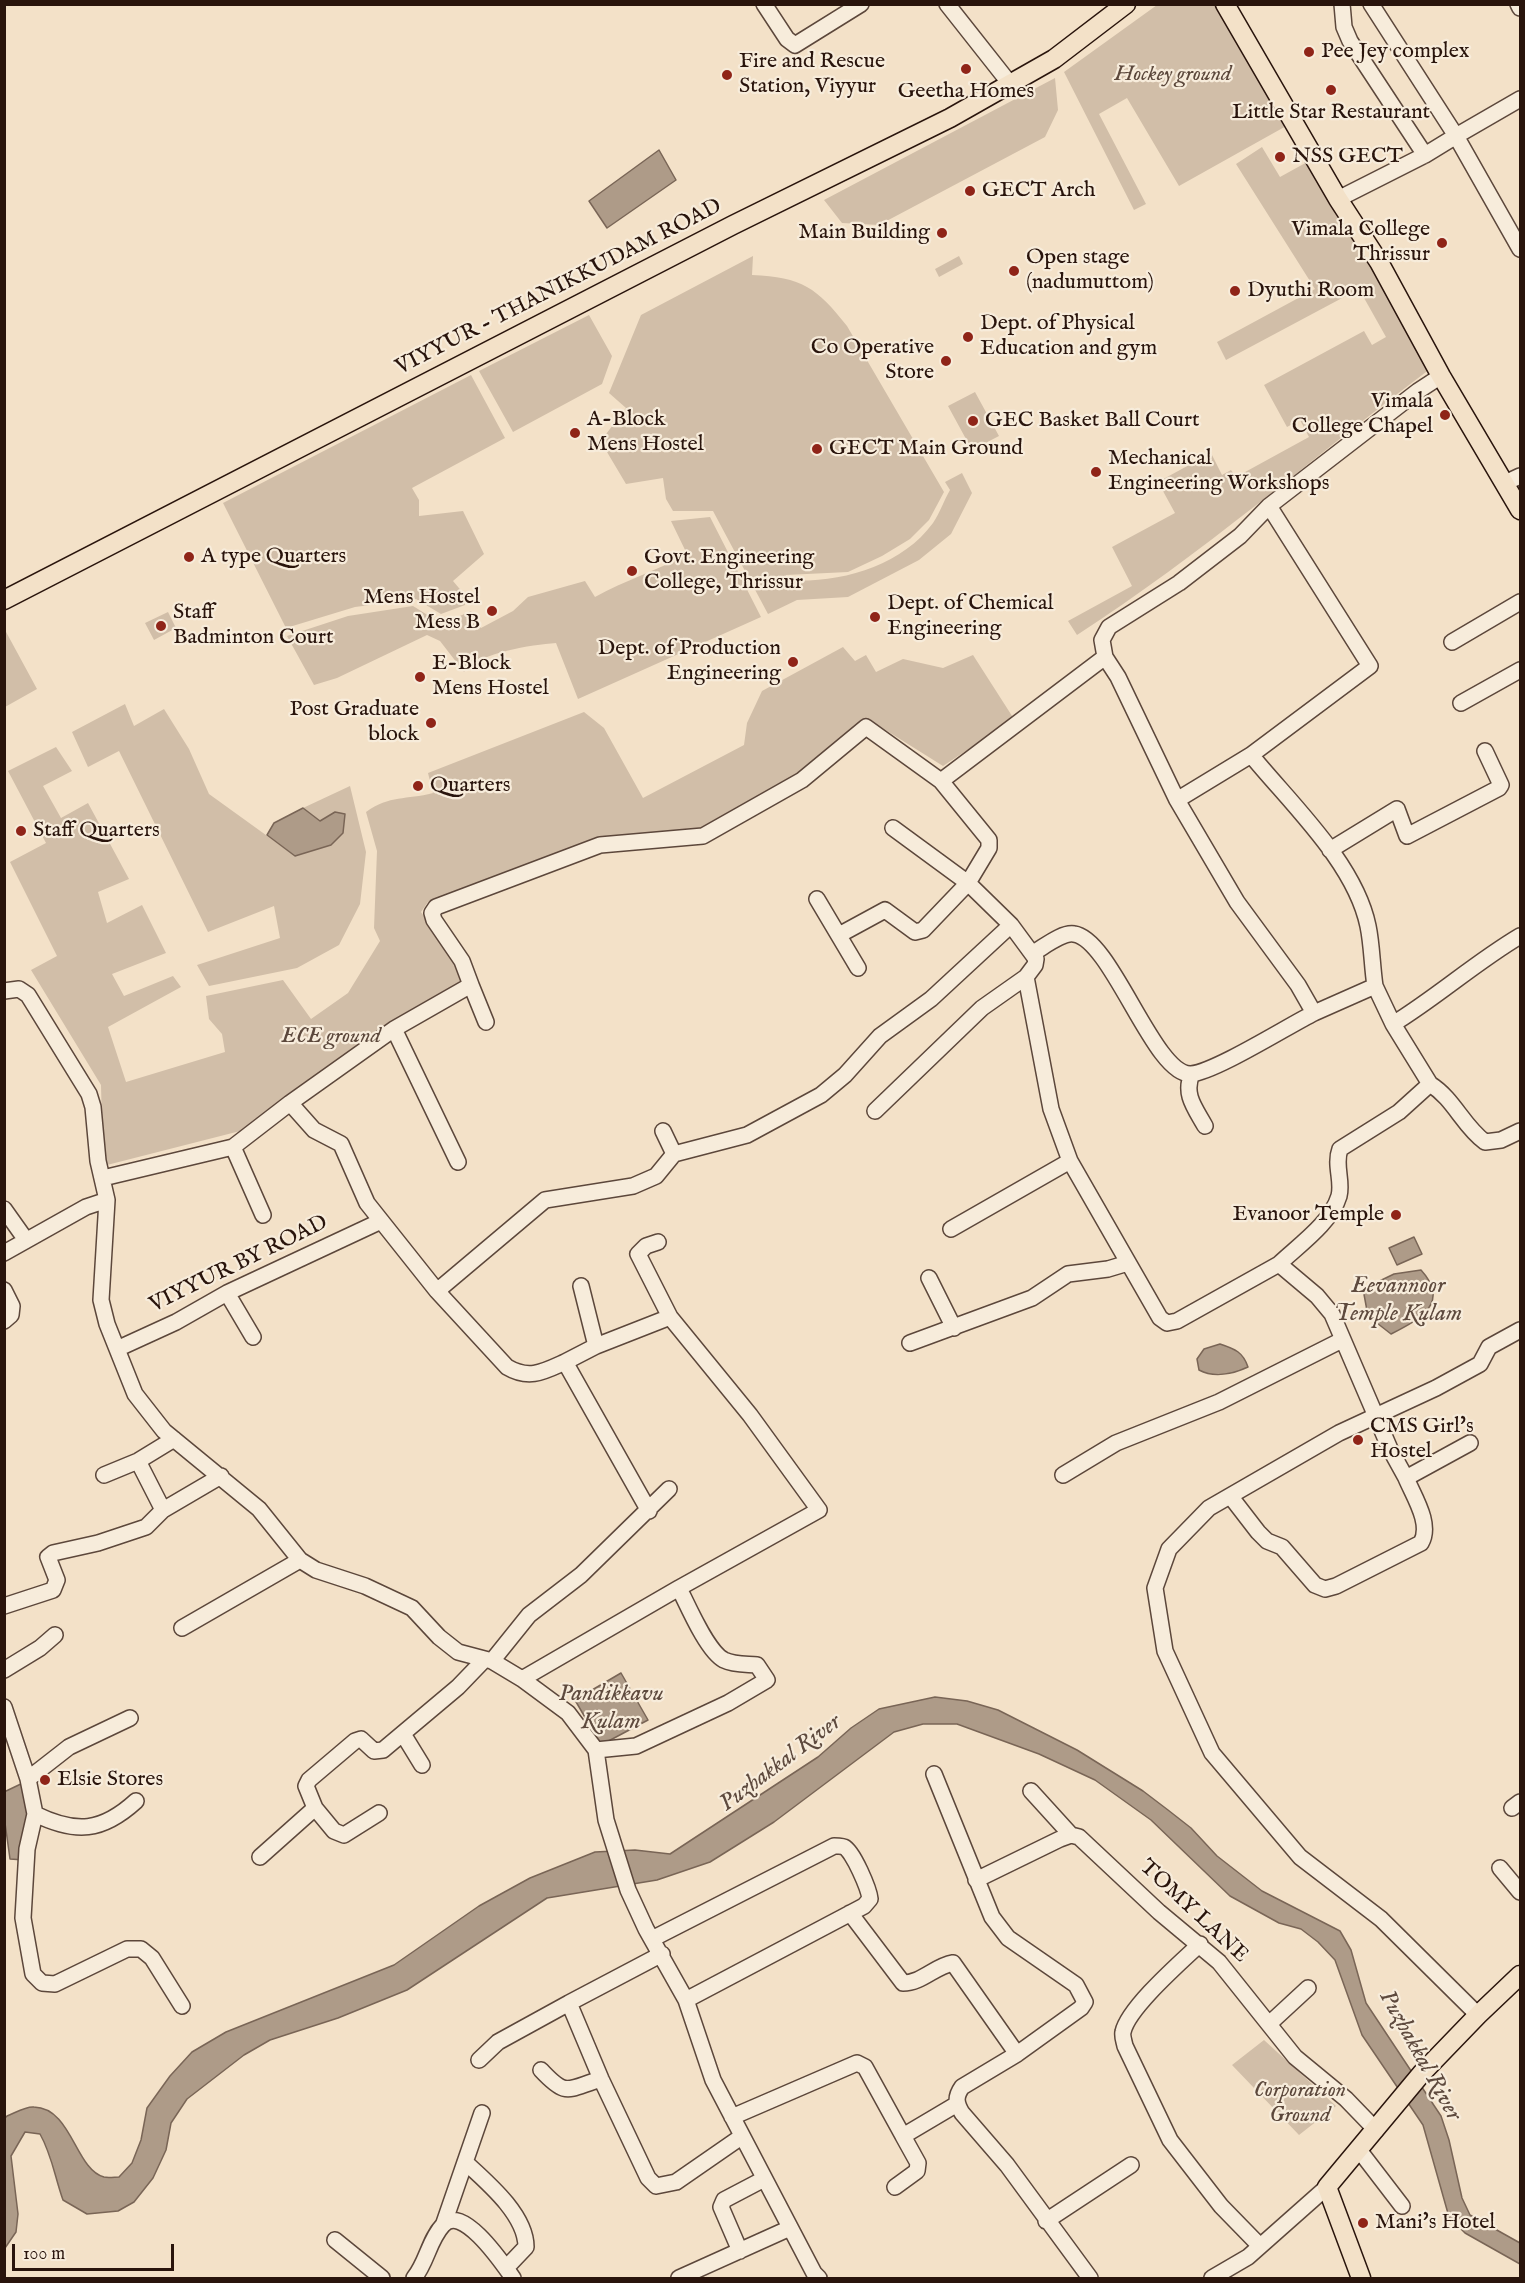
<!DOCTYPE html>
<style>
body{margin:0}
#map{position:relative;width:1525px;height:2283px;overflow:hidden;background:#f3e1c8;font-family:"IM FELL English",serif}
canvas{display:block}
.frame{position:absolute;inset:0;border:6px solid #29140c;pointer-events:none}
.scale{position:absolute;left:12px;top:2244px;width:162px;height:27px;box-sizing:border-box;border:3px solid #29140c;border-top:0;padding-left:8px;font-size:18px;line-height:21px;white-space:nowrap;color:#29140c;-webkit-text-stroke:4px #f7ecdb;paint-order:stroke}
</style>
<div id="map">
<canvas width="1525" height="2283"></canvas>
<div class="frame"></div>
<div class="scale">100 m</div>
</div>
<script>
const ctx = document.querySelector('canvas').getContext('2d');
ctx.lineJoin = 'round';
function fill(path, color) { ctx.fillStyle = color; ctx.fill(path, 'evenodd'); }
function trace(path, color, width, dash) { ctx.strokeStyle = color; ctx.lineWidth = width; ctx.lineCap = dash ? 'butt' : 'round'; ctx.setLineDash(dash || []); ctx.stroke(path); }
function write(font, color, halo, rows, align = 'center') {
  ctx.font = font + ' "IM FELL English",serif'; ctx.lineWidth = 4.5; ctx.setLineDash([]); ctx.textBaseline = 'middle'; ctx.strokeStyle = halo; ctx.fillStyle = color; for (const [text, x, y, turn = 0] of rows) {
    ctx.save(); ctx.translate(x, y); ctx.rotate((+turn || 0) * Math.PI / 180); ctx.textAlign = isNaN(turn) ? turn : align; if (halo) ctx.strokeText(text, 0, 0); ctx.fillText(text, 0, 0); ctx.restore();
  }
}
const green = new Path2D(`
 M1157,5H1218L1288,125L1179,186L1127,98L1099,114L1146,204L1134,210L1064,72Z
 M1055,78L1058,110L1045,137L879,225L842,223L824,200Z
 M1262,147L1280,177L1309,161L1430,369C1312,458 1201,555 1077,635L1068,621L1132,586L1112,547L1175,513L1158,482L1211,453L1222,475L1231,470L1236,477L1309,437L1300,420L1287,427L1264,385L1364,331L1372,345L1386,337L1359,289L1226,360L1217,342L1315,289L1236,164Z
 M753,256L752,275C802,277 817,288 847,326L944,492L929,520L910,539L882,556L848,572L786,575L784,580C837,584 900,568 933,523C940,513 944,500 950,490L945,482L962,473L972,493L951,534L919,560L848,597L797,600L768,614L713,511H673L666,499L663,478L626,484L604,447L603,438L626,408L609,393L641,315Z
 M959,256L963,264L939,277L935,269Z
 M589,315L612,356L602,384L513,432L479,371Z
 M471,375L505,438L412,488L419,500V516L463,511L484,554L453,581L464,594L465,605L441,614L416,599L355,607L286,628L223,503Z
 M975,392L999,436L972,450L948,406Z
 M710,517L761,617L578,699L556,643C531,645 481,652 464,672L440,641L427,635L337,678L314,685L287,636L348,616L413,606L442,624L471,611L481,628L513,611L528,597L585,581L595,597C625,580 657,571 687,554L671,521Z
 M168,612L176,628L154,640L145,623Z
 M5,630L37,689L5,707H4Z
 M843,647L855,661L866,655L876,672L903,659L943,668L973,655L1014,719L943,766L868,719L794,778L703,832L596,840L428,902L421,912L465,976L464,985L248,1129L103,1166L101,1085L31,970L57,956L10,862L46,843L8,771L56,747L72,771L43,786L61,818L88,803L129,879L98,892L107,923L142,905L166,953L112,974L124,996L173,976L181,987L108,1027L126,1082L225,1052L222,1034L209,1019L206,996L283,980L311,1019L348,993L380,941L374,928L377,851L366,812C390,795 406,800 433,793L428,773L584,712L604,728L643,798L744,745L747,723L762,691Z
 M125,704L134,726L164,709L189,749L209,794L295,856L335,812L320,821L303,808L350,786L366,852L360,904L339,945L297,968L209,986L197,965L280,938L274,906L208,932L119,751L88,767L72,732Z
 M1264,2040L1336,2106L1299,2135L1232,2065Z`);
const water = new Path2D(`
 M659,150L676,180L607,228L589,201Z
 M303,808L320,821L335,812L345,814L343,833L331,845L295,856L267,835L274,823Z
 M1414,1237L1422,1254L1397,1265L1389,1248Z
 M1421,1270C1451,1303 1420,1319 1391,1334L1368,1316L1363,1289L1394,1274Z
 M1220,1344C1235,1349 1243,1352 1248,1367C1233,1374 1214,1378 1199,1370L1197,1359L1204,1349Z
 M621,1673L648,1720L601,1745L575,1700Z
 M935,1697L967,1701L998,1710L1077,1750L1143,1791L1168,1810L1191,1828L1217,1856L1262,1891L1340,1931L1351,1950L1366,2003L1441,2116L1449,2140L1462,2198L1470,2215L1520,2243V2264L1465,2233L1449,2217L1423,2125L1362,2035L1335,1960L1318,1942L1301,1929L1279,1923L1230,1896L1151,1820L1095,1780L1039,1754L957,1724H923L894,1732L774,1822L710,1862L657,1880L547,1898L407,1990L338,2018L270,2040L244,2055L187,2099L171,2123L166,2150L153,2178L134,2202L118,2211L87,2214L63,2200C55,2178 52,2155 40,2134L25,2132L11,2156L18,2214L16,2232L5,2248L4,2119L7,2116C15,2113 26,2106 34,2107C72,2108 75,2169 104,2177C108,2178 115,2177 119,2177L132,2163L141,2140L147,2108L170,2076L192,2052L226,2032L394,1965L479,1906L530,1878L595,1852L635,1850L670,1854L818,1757L851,1728L879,1709Z
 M25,1782L32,1813L24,1860L10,1859L5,1823L4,1792Z`);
const minor = new Path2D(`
 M764,4L787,39L795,45L861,4
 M947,4L1011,85
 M1342,4L1344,27L1350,41L1425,155
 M1518,4L1520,8
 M1520,99L1456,136L1520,249
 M1338,199L1425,155L1456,136L1371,4
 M1505,483L1520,476
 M1452,642L1520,602
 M1461,703L1520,670
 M1251,755C1291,804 1355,863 1368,926C1372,945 1372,966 1375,986
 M941,781L989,840V848L968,883L1011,925L1036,959L1035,965L1026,977L1051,1109L1070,1161L1160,1318L1167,1323L1177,1321L1279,1264
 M1177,800L1251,755L1370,666L1269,506
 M1330,850L1397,809L1407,836L1499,788L1501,785L1485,751
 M817,899L858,968
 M839,935L885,910L915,932L923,930L968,883L893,828
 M1033,953C1044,947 1062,932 1074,934C1112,939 1154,1076 1191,1074C1215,1072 1288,1026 1314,1013
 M471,985L486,1022
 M4,991L19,989L28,995L89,1094L93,1107L98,1161L107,1200L101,1300L107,1324L135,1394L164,1431L259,1509L300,1560L316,1570L365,1586L412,1608L439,1637L458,1652L492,1661L522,1679L568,1713L596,1750L606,1820L628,1890L646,1929L686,2000L713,2080L814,2273L819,2278
 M1393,1024L1375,986L1314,1013L1298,985L1237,902L1177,800L1118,677L1105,657L1102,640L1109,627L1179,583L1240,536L1269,506L1418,391L1441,376
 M394,1029L458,1162
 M1192,1074C1183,1094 1195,1108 1205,1126
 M1430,1084C1454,1099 1463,1126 1485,1142L1501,1140L1520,1131
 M290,1103L314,1130L341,1144L367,1203L437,1291L507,1367C529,1380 543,1372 565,1362
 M875,1111L982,1008L1026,977
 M663,1131L674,1154L747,1135L821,1095L845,1075L880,1036L931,999L1011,925
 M233,1147L263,1215
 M103,1178L233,1147L290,1103L394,1029L471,985L462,961L434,920L432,913L436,907L600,845L703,836L802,780L866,727L941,781L1105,657
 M4,1209L26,1240
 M951,1229L1070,1161
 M4,1253L86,1207L107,1200
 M929,1278L954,1328
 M581,1286L596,1346
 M4,1290L12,1306L11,1315L4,1321
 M437,1291L545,1200L633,1186L656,1176L674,1154
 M227,1293L253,1337
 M910,1343L1032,1298L1068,1274L1108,1269L1128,1263
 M117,1349L176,1322L227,1293L381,1221
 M138,1461L163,1510
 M104,1475L138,1461L174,1439
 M1063,1475L1116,1443L1219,1402L1342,1340
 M1406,1478L1390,1449L1332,1314L1317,1296L1279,1264C1299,1245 1331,1223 1339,1196C1343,1181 1334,1165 1340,1149L1399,1112L1430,1084L1393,1024C1437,997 1476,962 1520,936
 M1231,1497L1258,1532L1267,1541L1282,1547L1315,1585L1325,1589L1336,1586L1421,1543C1432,1524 1414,1497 1406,1478L1470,1443
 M649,1511L565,1362L596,1346L670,1317L638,1254L646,1246L658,1242
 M4,1606L53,1590L57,1580L48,1557L53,1553L98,1543L146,1527L163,1510L221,1476
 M182,1628L300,1560
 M492,1661L529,1615L581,1575L669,1489
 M4,1670L40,1648L55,1635
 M522,1679L679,1588
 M4,1707L28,1779L35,1814L27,1849L23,1918L33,1974L42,1983L55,1984L127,1949H141L152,1958L182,2006
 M403,1734L422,1765
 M596,1750L636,1746L728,1703L767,1680L757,1665C747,1664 734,1665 724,1660C707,1651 688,1606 679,1588L819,1510L750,1415L670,1317
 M934,1774L992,1917L1008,1938L1076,1985L1085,2002L1081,2008L1017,2054L962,2087C955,2097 956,2103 962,2113L1007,2165L1090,2278
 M28,1779L69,1747L130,1718
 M1031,1791L1071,1835
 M315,1808L306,1786L309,1780L355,1741L361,1739L374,1751L383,1750L458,1687L484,1660
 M1512,1808L1520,1802
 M35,1814C76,1834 102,1832 136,1801
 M260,1857L315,1808L334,1831L344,1835L379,1813
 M1500,1868L1520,1892
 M976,1880L1060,1839L1071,1835L1079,1837L1159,1912L1219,1962L1295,2057L1346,2099L1376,2130
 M850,1913L903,1983C922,1983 935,1966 953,1963L1017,2054
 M652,1939L834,1846C835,1846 843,1846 844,1847C853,1851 869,1889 870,1899L864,1906L686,2000
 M1200,1944C1181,1962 1128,2008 1123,2032C1122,2036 1124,2041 1125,2046L1170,2140L1221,2206L1260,2246
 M662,1954L569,2003L601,2079L648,2178L656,2186L676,2182L741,2137
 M1478,2015L1381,1919L1300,1857L1212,1753L1165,1651L1155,1588L1169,1549L1209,1508L1339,1433L1436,1388L1480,1364L1489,1347L1520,1330
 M1269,2024L1308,1988
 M479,2060L498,2042L569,2003
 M541,2070C567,2098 567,2089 601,2079
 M732,2117L857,2063L865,2067L903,2136L957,2104
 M1359,2150L1402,2206
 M465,2162C488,2183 526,2215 526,2247L506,2268
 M895,2187L917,2171L918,2163L903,2136
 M1046,2221L1131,2165
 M444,2223L482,2113
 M335,2240L382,2278
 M740,2251L721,2207L724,2200L764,2179
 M414,2278C427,2262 429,2240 443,2225C462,2203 503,2264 513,2278
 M679,2278L790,2228
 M1212,2278L1248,2257L1327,2187`);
const major = new Path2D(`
 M1225,4L1338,199L1379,262L1441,376L1520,510
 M4,600L733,225L950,118L1054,59L1126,4
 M1361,2278L1327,2187L1422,2073L1478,2015L1520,1975`);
const markers = [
 [1309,52,6,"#8f2418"],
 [966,69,6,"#8f2418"],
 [727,75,6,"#8f2418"],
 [1331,90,6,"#8f2418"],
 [1280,157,6,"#8f2418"],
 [970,191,6,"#8f2418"],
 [942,233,6,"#8f2418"],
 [1442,243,6,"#8f2418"],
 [1014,271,6,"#8f2418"],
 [1235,291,6,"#8f2418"],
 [968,337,6,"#8f2418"],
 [946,361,6,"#8f2418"],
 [1445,415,6,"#8f2418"],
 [973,421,6,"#8f2418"],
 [575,433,6,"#8f2418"],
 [817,449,6,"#8f2418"],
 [1096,472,6,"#8f2418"],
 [189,557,6,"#8f2418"],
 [632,571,6,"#8f2418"],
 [492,611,6,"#8f2418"],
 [875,617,6,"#8f2418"],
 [161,626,6,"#8f2418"],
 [793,662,6,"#8f2418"],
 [420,677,6,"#8f2418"],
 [431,723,6,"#8f2418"],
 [418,786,6,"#8f2418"],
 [21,831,6,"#8f2418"],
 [1396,1215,6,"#8f2418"],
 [1358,1440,6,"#8f2418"],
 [45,1780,6,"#8f2418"],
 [1363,2223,6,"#8f2418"]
];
const poiNames = [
 ["Pee Jey complex",1321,52],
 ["Fire and Rescue",739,62],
 ["Station, Viyyur",739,87],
 ["Geetha Homes",966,92,"center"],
 ["Little Star Restaurant",1331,113,"center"],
 ["NSS GECT",1292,157],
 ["GECT Arch",982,191],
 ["Vimala College",1430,230,"right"],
 ["Thrissur",1430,255,"right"],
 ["Main Building",930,233,"right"],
 ["Open stage",1026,258],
 ["(nadumuttom)",1026,283],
 ["Dyuthi Room",1247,291],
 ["Dept. of Physical",980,324],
 ["Education and gym",980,349],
 ["Co Operative",934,348,"right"],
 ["Store",934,373,"right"],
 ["Vimala",1433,402,"right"],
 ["College Chapel",1433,427,"right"],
 ["A-Block",587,420],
 ["Mens Hostel",587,445],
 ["GEC Basket Ball Court",985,421],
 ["GECT Main Ground",829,449],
 ["Mechanical",1108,459],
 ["Engineering Workshops",1108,484],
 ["A type Quarters",201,557],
 ["Govt. Engineering",644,558],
 ["College, Thrissur",644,583],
 ["Mens Hostel",480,598,"right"],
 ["Mess B",480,623,"right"],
 ["Dept. of Chemical",887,604],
 ["Engineering",887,629],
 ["Staff",173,613],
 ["Badminton Court",173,638],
 ["Dept. of Production",781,649,"right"],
 ["Engineering",781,674,"right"],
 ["E-Block",432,664],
 ["Mens Hostel",432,689],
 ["Post Graduate",419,710,"right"],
 ["block",419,735,"right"],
 ["Quarters",430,786],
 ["Staff Quarters",33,831],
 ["Evanoor Temple",1384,1215,"right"],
 ["CMS Girl's",1370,1427],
 ["Hostel",1370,1452],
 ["Elsie Stores",57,1780],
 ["Mani's Hotel",1375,2223]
];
const parkNames = [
 ["Hockey ground",1173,75],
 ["ECE ground",331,1037],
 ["Corporation",1300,2091],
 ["Ground",1300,2116]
];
const streetNames = [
 ["VIYYUR - THANIKKUDAM ROAD",559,288,-27],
 ["VIYYUR BY ROAD",239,1265,-26],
 ["TOMY LANE",1193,1912,43]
];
const waterNames = [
 ["Eevannoor",1398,1287],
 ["Temple Kulam",1398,1315],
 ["Pandikkavu",611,1695],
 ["Kulam",611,1723],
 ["Puzhakkal River",781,1764,-37],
 ["Puzhakkal River",1419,2056,61]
];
fill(green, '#d1bea8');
fill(water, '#ae9b88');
trace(water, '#796556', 1.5);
trace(minor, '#5c473b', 18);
trace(major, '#29140c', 21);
trace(minor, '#f7ecdb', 15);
trace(major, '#f3e1c8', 18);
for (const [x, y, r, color] of markers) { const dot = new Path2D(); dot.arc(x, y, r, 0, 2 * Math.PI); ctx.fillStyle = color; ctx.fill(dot); trace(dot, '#f7ecdb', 2); }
write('22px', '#29140c', '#f7ecdb', poiNames, 'left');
write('italic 22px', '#5b473b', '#f7ecdb', parkNames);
write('22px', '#29140c', '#f7ecdb', streetNames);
write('italic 24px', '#5e4a3e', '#f7ecdb', waterNames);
</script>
